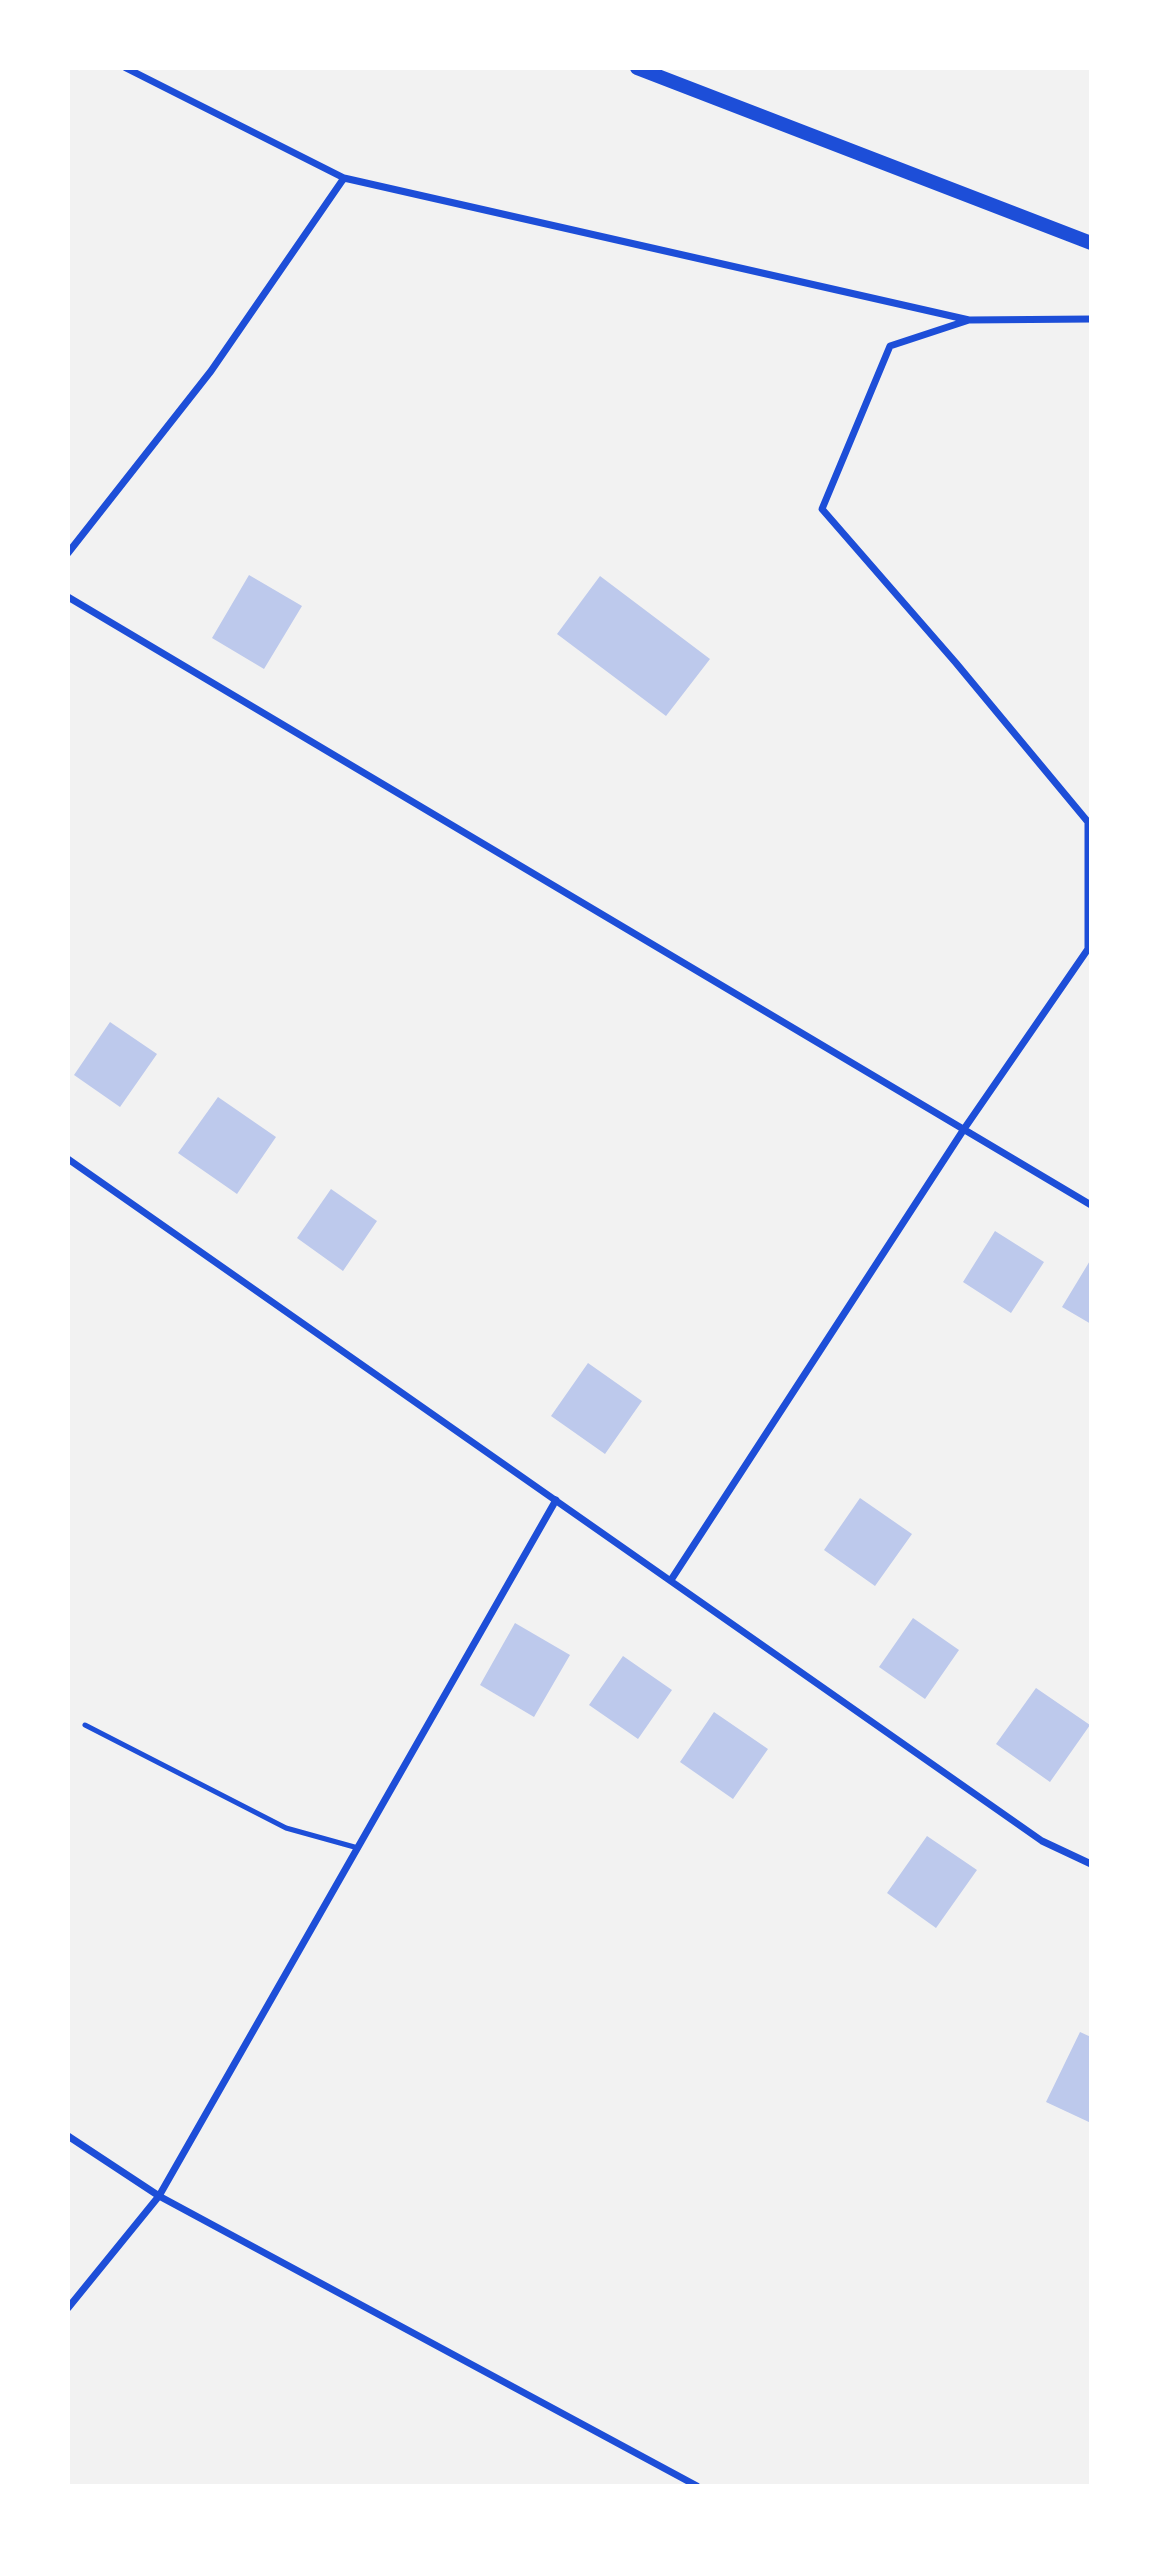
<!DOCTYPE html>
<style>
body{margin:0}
#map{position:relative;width:1159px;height:2554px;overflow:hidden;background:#f2f2f2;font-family:"Exo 2",sans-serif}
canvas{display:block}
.frame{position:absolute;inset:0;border:70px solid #fff;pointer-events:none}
</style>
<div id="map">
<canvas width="1159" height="2554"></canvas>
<div class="frame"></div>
</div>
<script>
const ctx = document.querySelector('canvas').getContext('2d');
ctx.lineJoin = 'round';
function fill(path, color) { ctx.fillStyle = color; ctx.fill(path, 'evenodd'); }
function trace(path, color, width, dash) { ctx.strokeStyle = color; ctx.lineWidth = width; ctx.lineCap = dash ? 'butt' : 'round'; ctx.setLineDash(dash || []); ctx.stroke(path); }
const building = new Path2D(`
 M249,575L302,606L264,669L212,638Z
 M600,576L710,659L666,716L557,634Z
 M110,1022L157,1054L120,1107L74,1075Z
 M218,1097L276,1137L237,1194L178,1153Z
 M331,1189L377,1221L343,1271L297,1238Z
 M995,1231L1044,1262L1011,1313L963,1282Z
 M1091,1259V1324L1062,1307Z
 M588,1363L642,1401L605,1454L551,1416Z
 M860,1498L912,1534L875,1586L824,1550Z
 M913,1618L959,1650L925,1699L879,1667Z
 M515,1623L570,1655L534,1717L480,1685Z
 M623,1656L672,1690L638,1739L589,1705Z
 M1036,1688L1090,1725L1050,1782L996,1744Z
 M714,1712L768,1749L733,1799L680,1762Z
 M927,1836L977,1870L936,1928L887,1893Z
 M1080,2032L1091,2037V2123L1046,2102Z`);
const service = new Path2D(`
 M85,1725L286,1828L358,1848`);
const minor = new Path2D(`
 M126,68L344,178L969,320L1091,319
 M68,553L211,371L344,178
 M68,597L1091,1205
 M68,1159L1042,1841L1091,1864
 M671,1580L964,1129L1088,949V822L956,663L822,509L890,346L969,320
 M68,2136L159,2196L697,2486
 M68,2308L159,2196L556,1500`);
const secondary = new Path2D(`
 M637,68L1091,243`);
fill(building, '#bdc9ec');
trace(service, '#1d4ed8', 5);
trace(minor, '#1d4ed8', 7);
trace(secondary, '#1d4ed8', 14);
</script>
